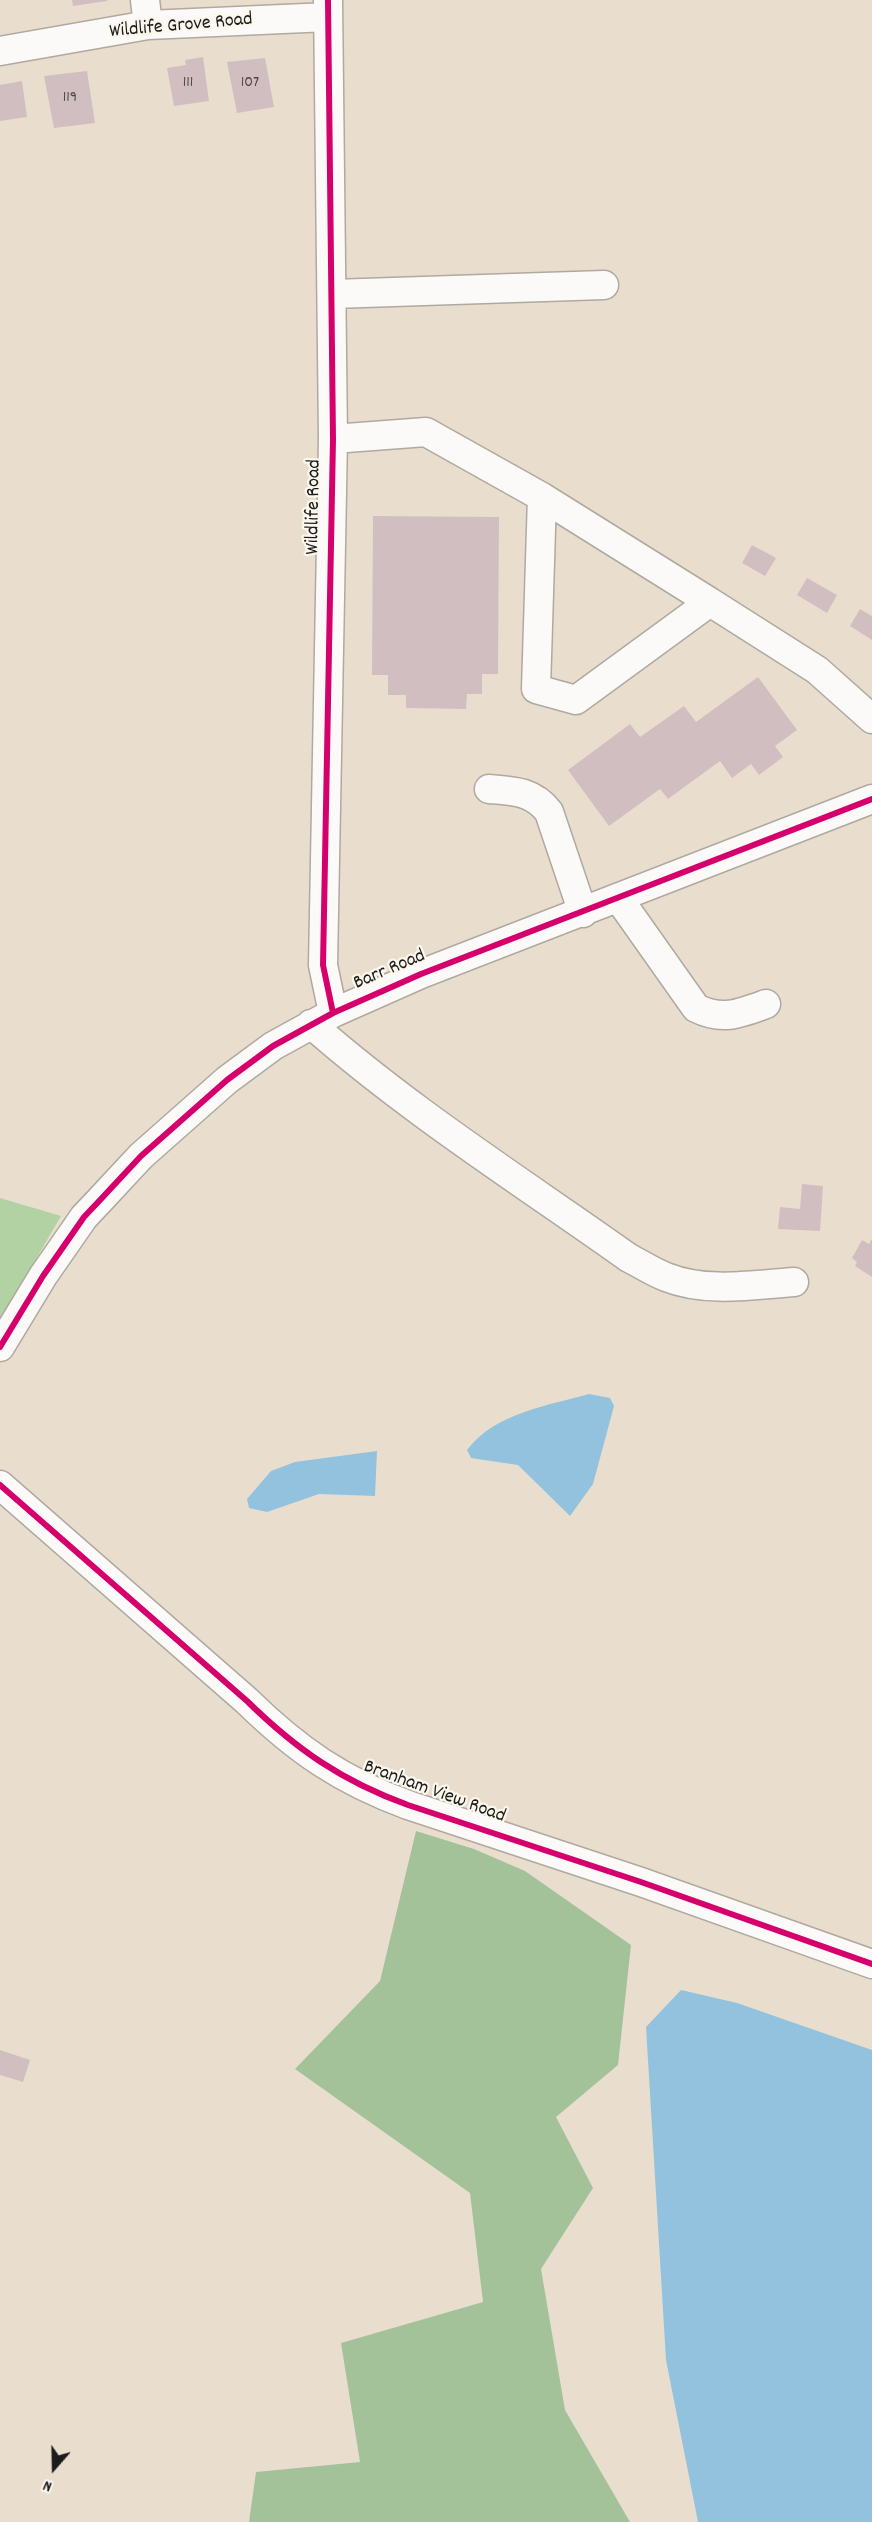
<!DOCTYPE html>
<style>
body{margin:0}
#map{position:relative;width:872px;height:2522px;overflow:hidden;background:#e9dece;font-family:Dekko,sans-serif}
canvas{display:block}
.north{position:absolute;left:24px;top:2438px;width:60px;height:60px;-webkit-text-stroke:4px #fbf7ec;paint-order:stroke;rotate:200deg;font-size:16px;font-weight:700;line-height:24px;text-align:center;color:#1c1c1c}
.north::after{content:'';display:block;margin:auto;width:21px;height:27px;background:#1c1c1c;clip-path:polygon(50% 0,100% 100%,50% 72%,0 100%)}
</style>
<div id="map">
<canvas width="872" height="2522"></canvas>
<div class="north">N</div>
</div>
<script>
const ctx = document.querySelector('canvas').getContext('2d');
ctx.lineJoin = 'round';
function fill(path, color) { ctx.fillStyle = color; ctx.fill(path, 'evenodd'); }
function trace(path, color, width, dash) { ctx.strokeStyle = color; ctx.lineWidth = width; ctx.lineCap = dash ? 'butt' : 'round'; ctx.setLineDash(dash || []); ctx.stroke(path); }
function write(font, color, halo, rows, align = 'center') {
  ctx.font = font + ' Dekko,sans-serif'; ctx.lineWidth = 4.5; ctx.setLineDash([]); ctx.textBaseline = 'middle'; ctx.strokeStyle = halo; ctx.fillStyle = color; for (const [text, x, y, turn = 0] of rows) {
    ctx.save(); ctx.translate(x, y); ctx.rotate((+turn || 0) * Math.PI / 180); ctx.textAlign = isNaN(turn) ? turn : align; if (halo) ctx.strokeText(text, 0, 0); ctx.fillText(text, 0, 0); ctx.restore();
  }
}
const green = new Path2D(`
 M0,1198L61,1216L0,1321Z`);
const forest = new Path2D(`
 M416,1831L474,1849L525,1871L631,1945L618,2065L556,2117L593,2188L541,2269L565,2410L630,2522H249L256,2472L360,2462L341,2343L483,2302L470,2193L295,2069L380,1981Z`);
const water = new Path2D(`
 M589,1394L610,1398L614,1406L593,1484L570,1516L518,1465L471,1458L467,1450C495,1413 547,1406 589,1394Z
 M377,1451L375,1496L319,1494L267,1512L249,1508L247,1499L271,1471L295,1462Z
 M681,1990L737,2003L872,2050V2522H698L666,2360L646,2027Z`);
const building = new Path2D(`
 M72,0H107V1L73,6Z
 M203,57L209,101L174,106L167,68L186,65L185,60Z
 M265,58L274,107L237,113L227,62Z
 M87,71L95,123L54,128L44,76Z
 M22,81L27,117L0,121V85Z
 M373,516L499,517L498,674H482V694H467L466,709L406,708V695H388V675H372Z
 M752,545L776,558L765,576L742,563Z
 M807,578L837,595L827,613L797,595Z
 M860,609L872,616V640L850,626Z
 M758,677L797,730L775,746L783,757L759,775L751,764L732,778L720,761L668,799L660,789L609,826L568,770L630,724L640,737L684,706L696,722Z
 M802,1184L823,1186L820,1231L778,1229L780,1207L800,1209Z
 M872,1239V1277L855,1266L857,1262L852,1258L862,1240L869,1244Z
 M0,2050L30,2060L23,2082L0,2075Z`);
const minor = new Path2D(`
 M145,0L148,25
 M328,0L333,439L323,965L333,1013
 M0,51L148,25L328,17
 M333,294L604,285
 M333,439L426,432L542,497L536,689L576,700L710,602L817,670L872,719
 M542,497L710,602
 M489,789C514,791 533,791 549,812L583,913
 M619,899L696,1008C722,1021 739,1014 766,1004
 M311,1024C410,1111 522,1182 629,1258C641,1264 653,1272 666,1277C706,1293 752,1285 794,1282
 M0,1347L43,1276L84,1217L101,1199L141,1156L227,1080L273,1046L333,1013L421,974L872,799
 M0,1485L247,1701C297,1750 342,1781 408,1805L641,1882L872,1964`);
const cycleway = new Path2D(`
 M328,0L333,439L323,965L333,1013
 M0,1347L43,1276L84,1217L101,1199L141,1156L227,1080L273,1046L333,1013L421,974L872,799
 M0,1485L247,1701C297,1750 342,1781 408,1805L641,1882L872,1964`);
const numberNames = [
 ["111",188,84],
 ["107",250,84],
 ["119",70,99]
];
const streetNames = [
 ["Wildlife Grove Road",181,27,-5],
 ["Wildlife Road",315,507,-89],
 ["Barr Road",390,971,-23],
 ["Branham View Road",434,1793,20]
];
fill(green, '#b2d2a4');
fill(forest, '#a4c29a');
fill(water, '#92c2dd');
fill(building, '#d1bec1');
trace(minor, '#afa99f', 31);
trace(minor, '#fcfaf8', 28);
trace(cycleway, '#d6006c', 6);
write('16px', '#494445', null, numberNames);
write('20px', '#1c1c1c', '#fbf7ec', streetNames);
</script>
